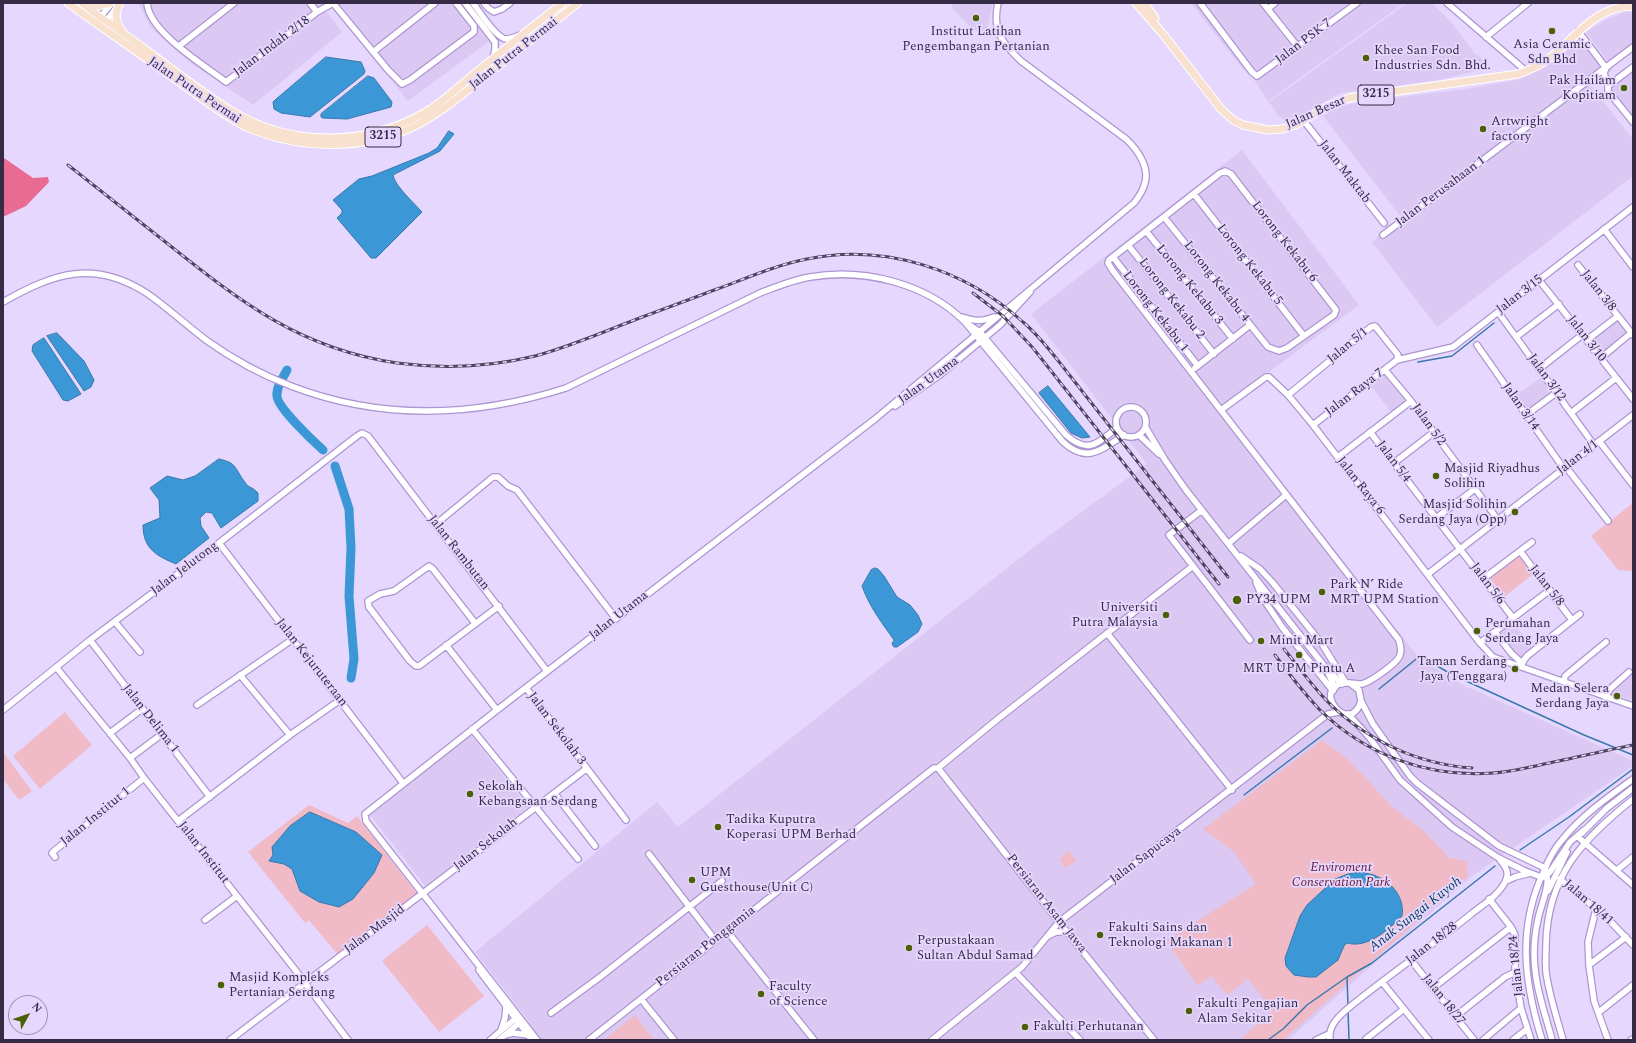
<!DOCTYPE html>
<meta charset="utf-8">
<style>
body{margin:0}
#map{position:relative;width:1636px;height:1043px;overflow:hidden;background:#e6d7ff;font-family:Spectral,serif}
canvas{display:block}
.frame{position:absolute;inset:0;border:4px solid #362b45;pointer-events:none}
.north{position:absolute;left:8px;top:995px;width:40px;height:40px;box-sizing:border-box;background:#e6d7ff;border:1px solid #a092b5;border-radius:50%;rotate:50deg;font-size:11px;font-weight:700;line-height:16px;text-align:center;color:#362b45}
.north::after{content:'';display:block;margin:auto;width:14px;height:18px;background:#4b5f07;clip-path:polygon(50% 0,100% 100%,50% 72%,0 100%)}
</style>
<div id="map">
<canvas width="1636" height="1043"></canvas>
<div class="frame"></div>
<div class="north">N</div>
</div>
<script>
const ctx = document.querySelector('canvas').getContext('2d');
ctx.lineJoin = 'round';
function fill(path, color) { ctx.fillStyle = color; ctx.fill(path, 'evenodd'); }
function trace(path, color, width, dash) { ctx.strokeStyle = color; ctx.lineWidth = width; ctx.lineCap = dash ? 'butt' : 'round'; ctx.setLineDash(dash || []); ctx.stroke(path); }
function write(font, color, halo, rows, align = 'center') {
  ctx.font = font + ' Spectral,serif'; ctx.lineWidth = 3.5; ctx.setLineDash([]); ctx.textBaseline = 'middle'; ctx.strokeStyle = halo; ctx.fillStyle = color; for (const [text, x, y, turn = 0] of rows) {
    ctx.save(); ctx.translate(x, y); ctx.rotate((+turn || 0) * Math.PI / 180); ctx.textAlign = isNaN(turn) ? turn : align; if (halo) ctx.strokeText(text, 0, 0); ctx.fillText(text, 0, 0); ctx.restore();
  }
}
const built = new Path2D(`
 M138,3H462L491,40L408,101L331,7L326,11L342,32L253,105L189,62L151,28Z
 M953,3H993L986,35L972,29L952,8Z
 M1191,3H1404L1268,101L1251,75L1242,68Z
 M1407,3H1432L1451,22L1476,55H1478L1488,67L1484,69L1439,80L1341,93L1299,116L1285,119L1280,118L1269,102Z
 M1627,11L1633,13V44L1609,63L1586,32L1608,19Z
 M1585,33L1613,70L1591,86L1633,139V176L1437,327L1372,242L1401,217L1323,116L1342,106L1367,101L1466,89L1517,80L1562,56Z
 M1633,69V118L1610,89V87Z
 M1242,150L1359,305L1223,406L1419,658L1463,685L1633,761V766L1472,876L1288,1040H508L530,1023L475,952L657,802L678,827L1035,546L1147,464L1031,314Z
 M1618,318L1629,332L1601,355L1589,340Z
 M1384,373L1408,401L1392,413L1369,384Z
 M1543,376L1554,392L1527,413L1515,396Z
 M1512,621L1533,648L1520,659L1498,632Z
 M1633,674V700L1609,694Z
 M471,735L528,807L426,887L370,815Z`);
const green = new Path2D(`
 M1633,503V571L1618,570L1591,536Z
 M1518,555L1533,574L1504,597L1489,577Z
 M65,712L92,745L40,789L13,756Z
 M1322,740L1351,762L1392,807L1422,829L1450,858L1467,861L1468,876L1283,1040H1239L1273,1011L1248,979L1227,995L1211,976L1198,986L1166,941L1256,884L1234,852L1203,829Z
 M3,752L32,791L19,800L3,779Z
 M309,805L348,823L357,816L418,895L339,956L309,920L305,923L248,852Z
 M1069,851L1076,860L1066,868L1059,859Z
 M427,925L484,996L439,1032L382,961Z
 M635,1015L654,1040H604Z`);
const forest = new Path2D(`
 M3,156L4,158L33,178L48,177L49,182L26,206L3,217Z`);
const water = new Path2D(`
 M326,57L361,62L365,71L364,74L310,117L281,113L274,109L273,102L275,100Z
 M368,76L374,78L392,102L391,107L347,119L323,118L321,117V114Z
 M449,131L454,134L440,151L393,175C395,186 414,203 422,212L376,258H371L337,218L342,213V210L333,200L359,179L372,176L429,153L437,148Z
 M57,333L84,361L94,380L91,387L84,391L47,336Z
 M44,338L81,394L68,401L63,400L32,351L33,345Z
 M1048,386L1090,437L1082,438L1071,433L1039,393Z
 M219,459C237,463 234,467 244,481C244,481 247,485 248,486C252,488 254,489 258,493V501L221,528L212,513L206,512L200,518L201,526L209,538L176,564C157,556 143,549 143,525L160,518L159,500L150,488L167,476L183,480L195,476Z
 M875,568L878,569L884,576L897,597L910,605L918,615L922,624L918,632L897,647H894L892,644L894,640C882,623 869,606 862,586L871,570Z
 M310,812L356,832L382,855L374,873L353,899L339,907L319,902L300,891L292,869L284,864L269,861L273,855L272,847L290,826Z
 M1362,872C1367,874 1374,874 1378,877C1393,883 1405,899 1402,916C1389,929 1368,949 1347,943L1344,946L1338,960L1316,977H1308L1294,975L1286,966L1285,958L1300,916L1307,905L1335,879L1348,874Z`);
const stream = new Path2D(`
 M1418,362L1452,356L1494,323
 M1379,689L1420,656L1451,674L1584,735L1633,755
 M1244,795L1332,728
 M1520,850L1569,817L1633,769
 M1347,977L1348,1006
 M1348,1010L1349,1040
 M1268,1040L1283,1029L1307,1005L1347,977L1372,963L1495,866`);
const river = new Path2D(`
 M287,370C283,378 276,387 277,396C277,407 313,441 323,450
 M335,466L349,509L351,548L349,596L354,659L351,678`);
const minor = new Path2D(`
 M147,3C149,32 204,65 226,82L317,12L333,3
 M310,3L317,12
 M333,3L388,70L402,84L410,80L474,32V26L456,3
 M465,3L495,42V50L493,58
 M473,3C479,11 496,38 506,39C511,39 517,36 521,35
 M484,3L488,8L494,12L502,9L510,3
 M1200,3L1252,72L1257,76L1357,3
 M1263,3L1298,47
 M1447,3L1526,71
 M1268,9L1275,3
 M95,23L112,3
 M104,24L117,7
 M1578,31L1606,68
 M1486,37L1528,3
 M179,46L234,3
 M373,52L435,3
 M1606,68L1604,73L1608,86V91L1633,122
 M1608,86L1633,67
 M1304,121L1384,223
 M1194,194L1304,336
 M1164,217L1268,347L1279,351L1287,348L1334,315L1336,310L1231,174L1225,171L1220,173L1109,260L1108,263L1113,271L1399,640C1400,645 1402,650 1400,655C1398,663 1370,682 1362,684C1356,684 1349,682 1343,683C1311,690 1350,737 1361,701
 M1604,229L1633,267
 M1146,231L1233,339
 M1383,235L1633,47
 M1128,245L1214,354
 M1113,257L1198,366
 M1578,265L1633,335
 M1539,280L1633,399
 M3,302C54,273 94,259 148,294C168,308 186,325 206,340C231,358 262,375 291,386C382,421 475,417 566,388L760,293C776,287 792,280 810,277C864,268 926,283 965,322L1063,442C1087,464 1101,450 1124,435
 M1498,312L1594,445
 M962,317C973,321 982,322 994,317
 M965,322L980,332L1066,435C1089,455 1097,443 1117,428
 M1516,337L1559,304
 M1587,340L1618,316
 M1477,345L1564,469
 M1601,358L1631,333
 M1195,368L1250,325
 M1539,369L1582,335
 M1385,370L1411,401L1498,520
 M1288,395L1371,327L1375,326L1398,355L1397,360
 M895,406L940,375L1000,325L1030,292
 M1116 422a15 15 0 1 1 30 0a15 15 0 1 1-30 0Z
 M1221,410L1266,377H1269L1288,395L1313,425L1480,643L1493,657L1633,706
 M1571,413L1616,378
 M1526,415L1556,393
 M1313,425L1397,360L1453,347L1633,207
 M1146,428L1165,460L1186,490L1325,667L1342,684
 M1370,432L1513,618
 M1139,435L1159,454
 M1599,441L1633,485
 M1338,457L1411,401
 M1394,463L1434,432
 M1566,467L1608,521
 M1202,510L1169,535L1250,640
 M1436,518L1475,489
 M436,524L493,477H498L508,486L517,490L616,619
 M219,543L403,783
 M1229,543L1286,495
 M1520,551L1572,620
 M1241,556L1260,569L1273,583L1322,644L1346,683
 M1428,574L1633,415
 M1483,579L1532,542
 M1256,582L1262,597L1282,627L1333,691
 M115,622L140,652
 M475,623L433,569L429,566L394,591L380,594L368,601L369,607L372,611L410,661L416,666H419L499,606
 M1495,632L1511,653L1522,663
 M1107,633L1232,790
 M90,640L210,797
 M1480,643L1550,590
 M446,645L497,710
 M56,667L130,758L144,778L293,967L348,1040
 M1521,667L1524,660L1527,656L1580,614
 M1326,668L1335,688
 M240,675L290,735
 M1564,682L1565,676L1606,642
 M1351,684L1359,690L1361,701L1373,724L1410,776L1417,783L1499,846L1545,868C1552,883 1541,904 1538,919C1534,937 1533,959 1536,977C1539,998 1547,1020 1552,1040
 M526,688L626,820
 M1605,697L1610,689L1629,672
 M197,705L293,639
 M3,710L90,640L219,543L357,436L362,433L368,436L547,671
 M1348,714L1369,737L1400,780L1452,827L1497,857L1525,871L1541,877H1545L1550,872L1570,842L1584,830
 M472,729L578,859
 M110,733L142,709
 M130,758L162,734
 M938,768L1067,932L1154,1040
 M555,794L595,846
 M178,821L290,735L340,700
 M1582,833L1607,808L1633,788
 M1578,837L1633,885
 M649,854L715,940
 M55,857L52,853L54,851L144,778
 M1617,870L1633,857
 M1560,879L1607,918L1633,945
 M1506,881L1515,877L1530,873
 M1548,891L1567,852
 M1489,899L1511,927L1515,935V972L1521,1008L1531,1040
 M1596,909L1588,942L1589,965L1594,1001L1608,1040
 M205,920L237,896
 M727,931L814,1040
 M1048,936L1056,932H1067
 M1411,960L1474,1040
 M1589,965L1626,937
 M479,970L532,1040
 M1016,973L1080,1040
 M1382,982L1429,1040
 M1433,988L1511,927
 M641,999L674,1040
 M1599,1012L1633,985
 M551,1013L600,977L722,881
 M1456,1016L1505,977L1515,972
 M501,1030L505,1018L506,1006
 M505,1035L513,1033L528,1035
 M1366,1039L1404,1009
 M230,1040L586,769
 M490,1040L516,1018L518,1019
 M499,1040L519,1023V1020
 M537,1040L366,821L365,814L497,710L875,419L1134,203C1138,198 1142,192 1144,186C1151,169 1138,150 1126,139L1021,61C1002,43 992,30 998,3
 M589,1040L934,768H938L999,718L1193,566
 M932,1040L1022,967L1059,922L1328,714L1339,712
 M1316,1040L1329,1034
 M1330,1040C1328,1027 1337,1018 1346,1010C1386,977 1429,948 1470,915C1482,905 1498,896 1505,882C1510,873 1506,867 1500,860
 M1483,1040L1521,1008
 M1513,1040L1527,1029
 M1542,1040C1524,982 1517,928 1544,871C1548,861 1554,849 1562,840C1581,816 1608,797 1633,779
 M1563,1040C1557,1018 1549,995 1546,972C1545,963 1546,954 1546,945C1547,876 1582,840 1633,799
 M1631,1040L1633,1039`);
const major = new Path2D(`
 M68,3C99,26 132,48 164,71C184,85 203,100 223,113C230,117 237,122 244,126C298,150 365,152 419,124C430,118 440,111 450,104L578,3
 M82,3L100,17C144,46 185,82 230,110C289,147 366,147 426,112C445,101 461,84 478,71C506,48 534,25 563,3
 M120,3C114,13 115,22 122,31
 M1136,3L1163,34L1221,109L1233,120L1243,125L1268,130L1282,129L1296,125L1326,107L1349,98L1518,74C1530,70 1541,65 1551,57C1577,36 1596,6 1633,6
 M1144,3L1155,18
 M85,4L98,6L110,3`);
const rail = new Path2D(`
 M68,165C101,191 135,218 168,244C242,303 301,349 397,363C443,369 490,367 535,356C565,348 594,336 624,324C655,312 686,301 717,289C747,278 776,265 807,259C884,243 965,269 1023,322C1037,334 1049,349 1060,363L1228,577
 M973,293L1003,316L1033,348L1219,584
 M1284,649C1298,666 1310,683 1325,699C1364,739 1416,764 1472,768
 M1275,655C1289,674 1303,692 1319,709C1365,755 1428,778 1493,773C1510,772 1527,768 1544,764C1574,758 1603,751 1633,745`);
const markers = [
 [976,18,4,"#4b5f07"],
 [1552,31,4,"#4b5f07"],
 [1366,58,4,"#4b5f07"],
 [1624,88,4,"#4b5f07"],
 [1483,129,4,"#4b5f07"],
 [1436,476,4,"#4b5f07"],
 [1515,512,4,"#4b5f07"],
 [1322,592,4,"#4b5f07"],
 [1237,600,5,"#4b5f07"],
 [1166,615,4,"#4b5f07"],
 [1477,631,4,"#4b5f07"],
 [1261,641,4,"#4b5f07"],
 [1299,655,4,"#4b5f07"],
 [1515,669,4,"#4b5f07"],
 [1617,696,4,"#4b5f07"],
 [470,794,4,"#4b5f07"],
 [718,827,4,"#4b5f07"],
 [692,880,4,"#4b5f07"],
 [1100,935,4,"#4b5f07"],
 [909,948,4,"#4b5f07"],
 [221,985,4,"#4b5f07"],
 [761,994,4,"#4b5f07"],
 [1189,1011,4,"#4b5f07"],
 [1025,1027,4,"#4b5f07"]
];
const shields = [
 [1376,95,36],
 [383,137,36]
];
const shieldNames = [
 ["3215",1376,95],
 ["3215",383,137]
];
const poiNames = [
 ["Institut Latihan",976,32,"center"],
 ["Pengembangan Pertanian",976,47,"center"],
 ["Asia Ceramic",1552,45,"center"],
 ["Sdn Bhd",1552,60,"center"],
 ["Khee San Food",1374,51],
 ["Industries Sdn. Bhd.",1374,66],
 ["Pak Hailam",1616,81,"right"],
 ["Kopitiam",1616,96,"right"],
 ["Artwright",1491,122],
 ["factory",1491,137],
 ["Masjid Riyadhus",1444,469],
 ["Solihin",1444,484],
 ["Masjid Solihin",1507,505,"right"],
 ["Serdang Jaya (Opp)",1507,520,"right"],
 ["Park N’ Ride",1330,585],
 ["MRT UPM Station",1330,600],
 ["PY34 UPM",1246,600],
 ["Universiti",1158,608,"right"],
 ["Putra Malaysia",1158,623,"right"],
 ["Perumahan",1485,624],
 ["Serdang Jaya",1485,639],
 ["Minit Mart",1269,641],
 ["Taman Serdang",1507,662,"right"],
 ["Jaya (Tenggara)",1507,677,"right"],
 ["MRT UPM Pintu A",1299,669,"center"],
 ["Medan Selera",1609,689,"right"],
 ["Serdang Jaya",1609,704,"right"],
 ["Sekolah",478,787],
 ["Kebangsaan Serdang",478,802],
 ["Tadika Kuputra",726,820],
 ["Koperasi UPM Berhad",726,835],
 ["UPM",700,873],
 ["Guesthouse(Unit C)",700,888],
 ["Fakulti Sains dan",1108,928],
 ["Teknologi Makanan 1",1108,943],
 ["Perpustakaan",917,941],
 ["Sultan Abdul Samad",917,956],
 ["Masjid Kompleks",229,978],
 ["Pertanian Serdang",229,993],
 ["Faculty",769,987],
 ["of Science",769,1002],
 ["Fakulti Pengajian",1197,1004],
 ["Alam Sekitar",1197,1019],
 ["Fakulti Perhutanan",1033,1027]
];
const streetNames = [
 ["Jalan PSK 7",1304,42,-37],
 ["Jalan Indah 2/18",272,47,-37],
 ["Jalan Putra Permai",514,54,-38],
 ["Jalan Putra Permai",194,91,34],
 ["Jalan Besar",1316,113,-24],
 ["Jalan Maktab",1344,172,52],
 ["Jalan Perusahaan 1",1441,192,-37],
 ["Lorong Kekabu 6",1284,242,52],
 ["Lorong Kekabu 5",1249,265,52],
 ["Lorong Kekabu 4",1216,282,52],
 ["Lorong Kekabu 3",1189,285,51],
 ["Jalan 3/8",1598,291,52],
 ["Jalan 3/15",1520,295,-38],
 ["Lorong Kekabu 2",1171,299,52],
 ["Lorong Kekabu 1",1155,312,52],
 ["Jalan 3/10",1586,339,52],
 ["Jalan 5/1",1348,346,-40],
 ["Jalan 3/12",1546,378,54],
 ["Jalan Utama",929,381,-36],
 ["Jalan Raya 7",1355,393,-37],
 ["Jalan 3/14",1520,407,55],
 ["Jalan 5/2",1428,425,54],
 ["Jalan 4/1",1578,458,-38],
 ["Jalan 5/4",1393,462,53],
 ["Jalan Raya 6",1360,486,52],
 ["Jalan Rambutan",458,553,52],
 ["Jalan Jelutong",185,569,-37],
 ["Jalan 5/6",1487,584,53],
 ["Jalan 5/8",1546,586,52],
 ["Jalan Utama",619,616,-38],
 ["Jalan Kejuruteraan",311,663,52],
 ["Jalan Delima 1",150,719,52],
 ["Jalan Sekolah 3",556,729,53],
 ["Jalan Institut 1",96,817,-39],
 ["Jalan Sekolah",486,845,-38],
 ["Jalan Institut",203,853,52],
 ["Jalan Sapucaya",1146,856,-37],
 ["Jalan 18/41",1588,903,41],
 ["Persiaran Asam Jawa",1046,904,52],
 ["Jalan Masjid",375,930,-37],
 ["Jalan 18/28",1432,944,-38],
 ["Persiaran Ponggamia",706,947,-38],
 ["Jalan 18/24",1517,966,-96],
 ["Jalan 18/27",1443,1000,52]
];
const parkNames = [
 ["Enviroment",1341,868],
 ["Conservation Park",1341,883]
];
const waterNames = [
 ["Anak Sungai Kuyoh",1416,915,-38]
];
fill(built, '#dbc9f4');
fill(green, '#f0bbc7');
fill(forest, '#e96b92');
fill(water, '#3c97d7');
trace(water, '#3a77ab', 1);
trace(stream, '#3a77ab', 1.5);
trace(river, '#3c97d7', 9);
trace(minor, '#ad94d2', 8);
trace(major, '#fff', 9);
trace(minor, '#fff', 5.5);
trace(major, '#f8e2cf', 7);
trace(rail, '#4f435f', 3);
trace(rail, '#e6d7ff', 1.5, [4.5]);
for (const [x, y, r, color] of markers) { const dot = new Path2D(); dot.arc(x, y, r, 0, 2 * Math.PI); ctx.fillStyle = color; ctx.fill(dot); trace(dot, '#e6d7ff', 1.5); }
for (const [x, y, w] of shields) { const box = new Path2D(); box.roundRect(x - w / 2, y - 10, w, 20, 3); ctx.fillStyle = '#e6d7ff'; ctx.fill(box); trace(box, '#362b45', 1); }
write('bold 12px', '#362b45', null, shieldNames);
write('13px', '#362b45', '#e6d7ff', poiNames, 'left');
write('13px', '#362b45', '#e6d7ff', streetNames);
write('italic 13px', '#651633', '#e6d7ff', parkNames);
write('italic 14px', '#083b5b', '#e6d7ff', waterNames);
</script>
